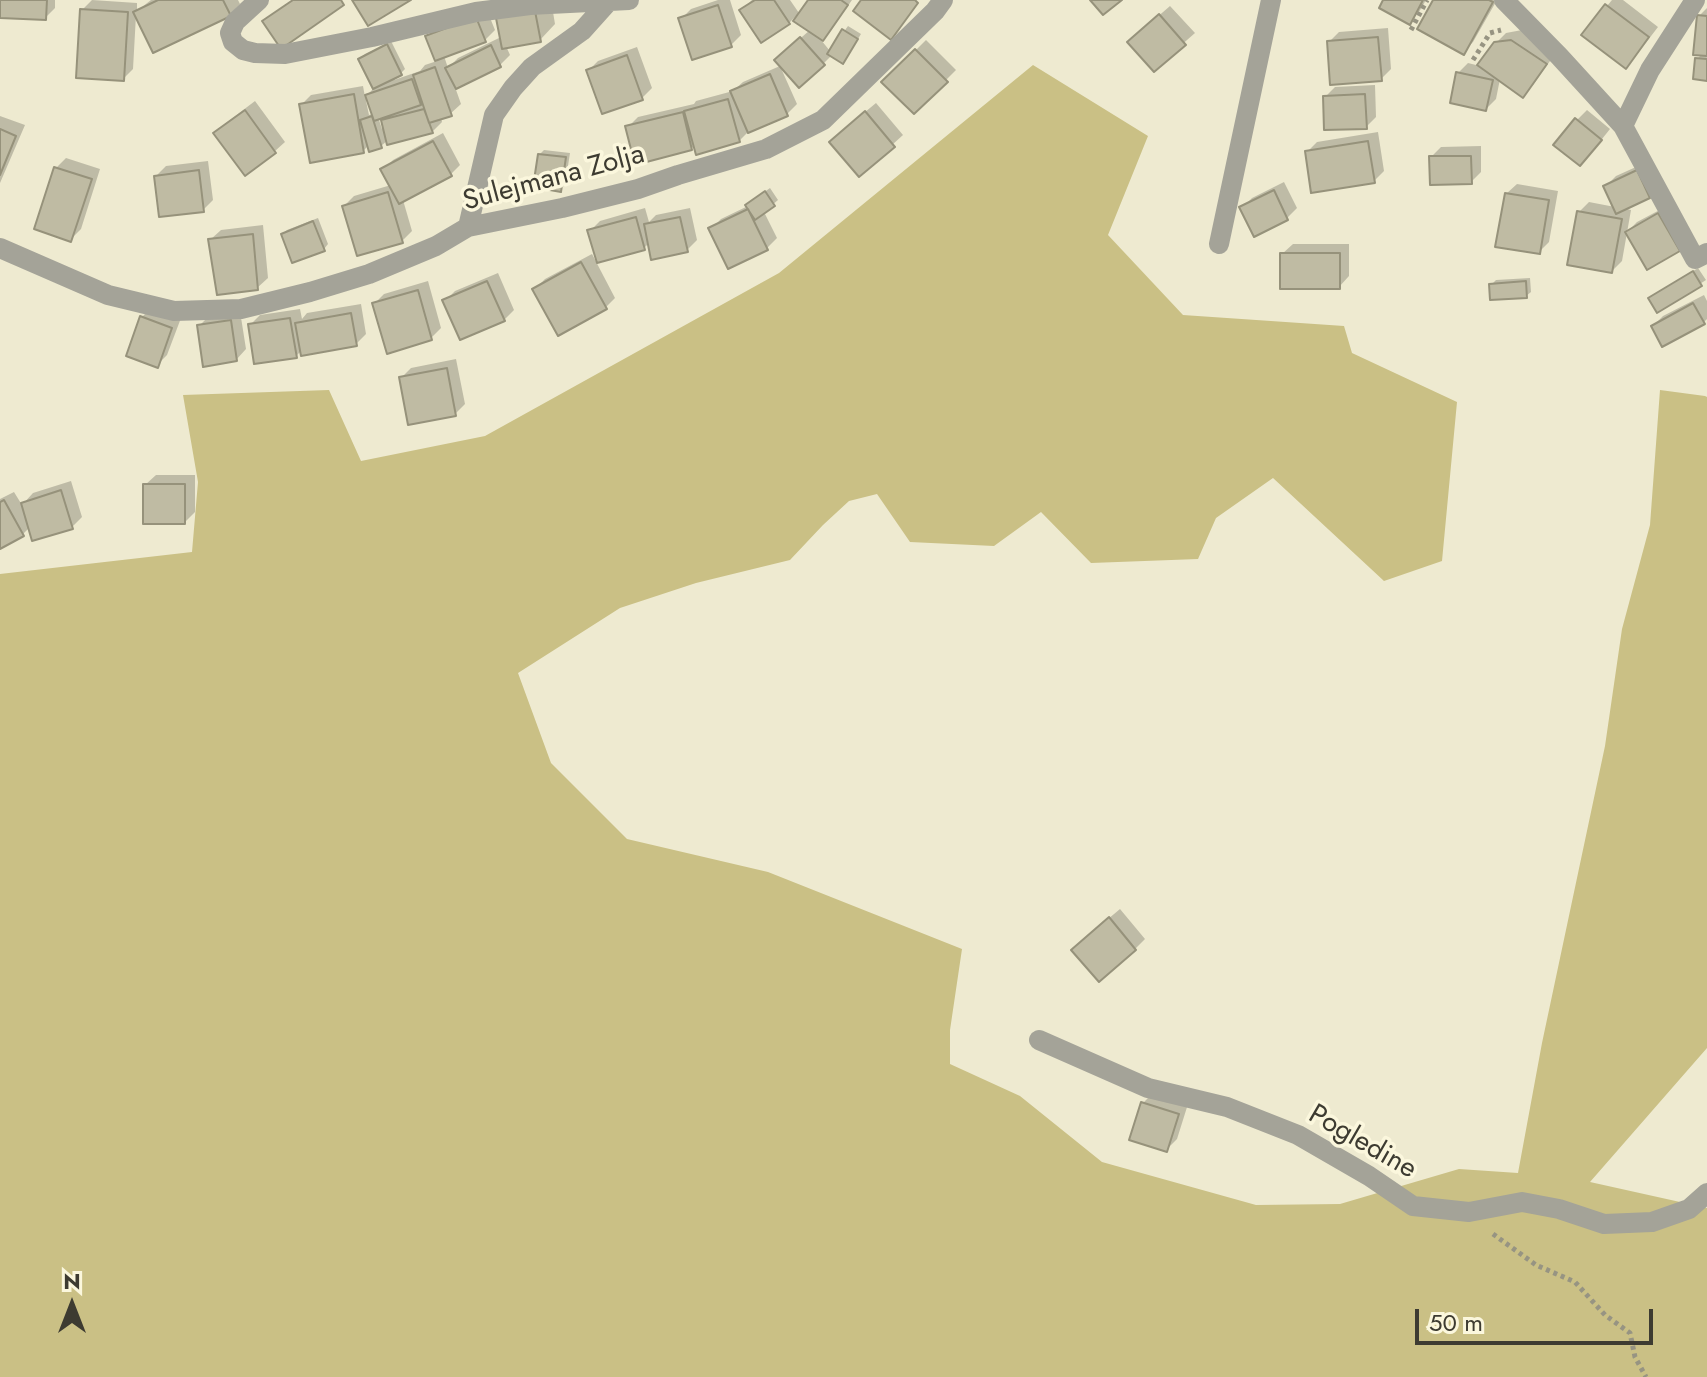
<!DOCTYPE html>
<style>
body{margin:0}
#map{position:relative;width:1707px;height:1377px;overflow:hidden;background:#eeead0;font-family:Jost,sans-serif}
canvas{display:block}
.north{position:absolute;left:32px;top:1265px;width:80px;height:80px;-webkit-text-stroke:6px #fbf7dd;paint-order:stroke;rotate:0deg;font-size:22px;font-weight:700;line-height:32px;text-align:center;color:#3d3b31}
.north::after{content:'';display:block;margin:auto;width:28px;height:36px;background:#3d3b31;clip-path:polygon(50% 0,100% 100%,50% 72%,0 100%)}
.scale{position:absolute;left:1415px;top:1309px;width:238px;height:36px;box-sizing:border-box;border:4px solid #3d3b31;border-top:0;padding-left:10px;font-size:24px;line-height:28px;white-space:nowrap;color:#3d3b31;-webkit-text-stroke:6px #fbf7dd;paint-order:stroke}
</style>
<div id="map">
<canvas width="1707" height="1377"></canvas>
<div class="north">N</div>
<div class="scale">50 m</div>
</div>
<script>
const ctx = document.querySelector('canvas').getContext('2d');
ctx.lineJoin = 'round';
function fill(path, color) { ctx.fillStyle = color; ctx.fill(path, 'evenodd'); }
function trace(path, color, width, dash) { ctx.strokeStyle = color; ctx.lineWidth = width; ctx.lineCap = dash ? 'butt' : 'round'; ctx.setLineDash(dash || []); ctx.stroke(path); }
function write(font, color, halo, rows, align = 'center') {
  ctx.font = font + ' Jost,sans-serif'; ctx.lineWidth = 7; ctx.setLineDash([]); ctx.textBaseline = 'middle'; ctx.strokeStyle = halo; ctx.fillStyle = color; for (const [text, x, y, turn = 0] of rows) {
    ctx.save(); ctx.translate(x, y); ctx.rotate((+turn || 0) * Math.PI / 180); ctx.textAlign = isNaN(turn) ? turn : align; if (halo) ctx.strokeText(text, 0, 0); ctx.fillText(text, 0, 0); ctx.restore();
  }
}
const green = new Path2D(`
 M1033,65L1148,136L1108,235L1183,315L1344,326L1352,353L1457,402L1442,561L1384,581L1273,478L1216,518L1198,559L1091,563L1041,512L994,546L910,542L877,494L849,501L823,525L790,560L696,583L620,608L518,673L551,763L627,839L768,872L962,949L950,1030V1064L1020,1096L1102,1162L1256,1205L1340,1204L1459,1169L1518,1173L1542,1043L1605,746L1622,629L1650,525L1660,390L1705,396L1707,397V1048L1590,1182L1707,1208V1377H0V574L192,552L198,482L183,395L329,390L361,461L485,436L779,273Z`);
const shadow = new Path2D(`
 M0,0H55V8L45,18L0,16V19Z
 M92,0L137,3V11L151,0H238L240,4L230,14L136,15L133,69L123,79L82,10Z
 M551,0L555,24L540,40L506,46L510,55L500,65L455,87L461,104L450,114L441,118L442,122L432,132L388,140L381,146L369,145L363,151L301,105L311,95L363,86L365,97L374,88L360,59L365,54L391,41L405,69L394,80L420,71L425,65L437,61L428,36L438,26L486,8L495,30L485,40L444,56L448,68L458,58L501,37ZM369,100L373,114L369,115L366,101ZM378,117H382L385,128L382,129Z
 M718,0H730L741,35L731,45L681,19L691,9Z
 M752,0H790L799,13L789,23L742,10Z
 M810,0H852L832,29L821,40L830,51L848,26L861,34L847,57L832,55L823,64L787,50L810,30Z
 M1386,0H1426L1419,12L1409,22Z
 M1436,0H1497L1473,42L1463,52Z
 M1612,0H1623L1658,27L1635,57L1625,66L1607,6Z
 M1170,6L1195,33L1154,69L1140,32Z
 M1707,8V79L1697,59L1702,54L1699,16Z
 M1388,28L1391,69L1381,79L1329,42L1339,32Z
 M1522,30L1555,54L1533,85L1523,95L1500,79L1496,99L1486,109L1458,73L1468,63L1480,66L1496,43L1506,33Z
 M926,40L956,70L914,112L884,82Z
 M637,47L652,88L642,98L588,71L598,61Z
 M780,66L797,104L787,114L750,130L739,141L696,144L691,149L628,127L638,117L694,104L696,101L733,91L743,82Z
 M1375,85L1376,117L1366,127L1325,97L1335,87Z
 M255,101L285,142L275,151L245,173L216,133L226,123Z
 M876,103L903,135L860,174L841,132Z
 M1587,110L1610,129L1590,154L1577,120Z
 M0,116L25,125L0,183Z
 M1378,132L1384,171L1374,181L1307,152L1317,142Z
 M443,133L460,165L450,175L403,200L412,231L402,241L344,206L354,196L391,185L383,170L393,160Z
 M1481,146V172L1471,182L1431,157L1441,147Z
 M544,150L570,153L565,185L560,189L540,154Z
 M66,158L100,169L81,229L71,239L56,168Z
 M208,161L213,200L203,210L156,176L166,166Z
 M1647,162L1659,186L1648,196L1623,208L1631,210L1622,261L1612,271L1579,212L1589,202L1615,207L1606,186L1616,176Z
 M1284,182L1297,208L1287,218L1255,234L1242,208L1252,198Z
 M1517,184L1558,191L1549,242L1539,252L1506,194Z
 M770,188L778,200L764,212L777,238L767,248L711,229L721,219L748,206L752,201Z
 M1669,205L1689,240L1627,232L1637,222Z
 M645,208L649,222L656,215L690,208L697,240L687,250L650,242L644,248L590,231L600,221Z
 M318,218L328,244L324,249L283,234L287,230Z
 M263,225L268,278L257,288L210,240L221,230Z
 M1293,244H1349V276L1339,287L1282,254Z
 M592,254L615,298L605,308L535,289L545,279Z
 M1698,268L1706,280L1658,311L1650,298Z
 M498,273L514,310L504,320L445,301L455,291Z
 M1530,278L1531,292L1526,296L1491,285L1496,280Z
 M428,281L441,328L431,338L374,304L384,294Z
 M1704,295L1707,301V319L1703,323L1653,326L1663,316Z
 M361,304L366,334L356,344L302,350L296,356L250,325L260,315L300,309L302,319L307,313Z
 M152,307L181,318L167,355L157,365L142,317Z
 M240,311L246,349L236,360L199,326L209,316Z
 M456,359L465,404L455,414L401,378L411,368Z
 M156,475H195V512L185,522L145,485Z
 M71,481L82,517L72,527H30L23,534L0,547V499L14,492L22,505L33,493Z
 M1120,909L1145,939L1135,949L1083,940Z
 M1153,1093L1188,1104L1177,1139L1167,1149L1143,1103Z`);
const building = new Path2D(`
 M0,0H47L46,20L0,18Z
 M158,0H223L231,16L153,53L133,12Z
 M293,0H341L344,5L281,49L262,21Z
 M352,0H411L368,26Z
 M755,0H774L790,24L761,43L739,10Z
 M808,0H841L848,5L823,41L793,21Z
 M861,0H915L918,3L891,40L853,11Z
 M1090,0H1122L1103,15Z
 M1383,0H1423L1410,25L1379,8Z
 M1433,0H1489L1493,2L1464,55L1417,29Z
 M1605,4L1649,37L1626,69L1581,35Z
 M718,5L732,47L692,60L678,18Z
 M80,9L128,12L124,81L76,78Z
 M535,11L541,42L502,49L496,18Z
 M1159,14L1186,45L1154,72L1127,42Z
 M1697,15L1707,16V56L1693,55Z
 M476,17L486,42L435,61L425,36Z
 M842,29L858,39L843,64L827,54Z
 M800,37L825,65L799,88L774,60Z
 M1378,37L1382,81L1330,85L1327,41Z
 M1511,40L1547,64L1523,98L1477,65L1494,42Z
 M387,44L402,75L373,89L358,59Z
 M491,45L501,67L456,89L445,68Z
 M915,49L948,82L914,114L881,82Z
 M627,55L643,100L602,114L586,70Z
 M1695,58L1707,59V81L1693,79Z
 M435,67L452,116L429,123L413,75Z
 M1456,72L1493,80L1486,111L1450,103Z
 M770,74L788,116L748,133L730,91Z
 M412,79L421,105L374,121L365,95Z
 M354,94L364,153L310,163L299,104Z
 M1365,94L1367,129L1324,130L1323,96Z
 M728,99L740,142L696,155L684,111Z
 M424,109L433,133L387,145L381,120Z
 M245,110L276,153L245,176L213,133Z
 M865,111L895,147L859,177L829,142Z
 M683,112L692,150L635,165L625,126Z
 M372,116L382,148L369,152L360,120Z
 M1575,118L1602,140L1580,166L1553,145Z
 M0,129L16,136L0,175Z
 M433,141L452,176L399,204L380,169Z
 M1368,141L1375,183L1311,193L1305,151Z
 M538,154L566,157L561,192L533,187Z
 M1429,156H1471L1472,184L1430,185Z
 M54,167L92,179L71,242L34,229Z
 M199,170L204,212L159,217L154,176Z
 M1637,170L1650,198L1616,214L1603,186Z
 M1274,190L1288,220L1254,237L1239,207Z
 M765,191L775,206L755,220L745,205Z
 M388,192L403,243L357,256L342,206Z
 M1505,193L1549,200L1540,254L1495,247Z
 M748,209L768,250L728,269L708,228Z
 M1577,211L1622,219L1612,273L1567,265Z
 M1658,213L1680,251L1647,270L1625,232Z
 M636,217L645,250L597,263L587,230Z
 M680,217L688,252L651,260L644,224Z
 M313,221L325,251L292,263L281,234Z
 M253,234L258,290L217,295L208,239Z
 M1280,253H1340V289H1280Z
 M581,262L607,309L558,336L532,289Z
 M1693,271L1702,286L1657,313L1648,298Z
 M487,281L505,321L460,340L442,300Z
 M1526,281L1527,298L1490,300L1489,284Z
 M418,290L432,340L387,354L372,303Z
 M1693,303L1705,324L1662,347L1651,326Z
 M351,313L357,346L301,356L295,323Z
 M140,316L172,328L158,368L126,356Z
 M290,318L297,358L254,364L248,324Z
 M231,320L237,361L203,367L197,325Z
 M447,368L456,416L408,425L399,377Z
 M143,484H185V524H143Z
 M61,490L73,529L32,541L21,503Z
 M4,500L24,536L0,549V502Z
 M1109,917L1136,950L1099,982L1071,950Z
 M1141,1102L1179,1114L1167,1152L1129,1140Z`);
const path = new Path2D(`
 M1411,30L1427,0
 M1473,60L1490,33L1501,30
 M1493,1234L1536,1265L1575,1282L1605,1315L1630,1333L1635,1357L1646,1377`);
const minor = new Path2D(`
 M259,0L235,22L230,33L233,42L243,50L255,53L285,54L372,37L476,12L530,5L629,0
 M1504,0L1559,56L1623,126L1695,259L1707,253
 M1623,126L1650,70L1695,0
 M468,227L494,115L513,88L532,67L582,31L608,2
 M1219,244L1271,0
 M0,248L108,295L174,311L241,309L310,292L369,274L436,246L468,227L562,208L638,189L678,175L766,149L823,120L935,11L943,0
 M1039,1040L1148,1088L1227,1107L1298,1135L1369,1176L1413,1206L1469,1212L1522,1202L1559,1209L1604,1224L1652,1222L1689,1209L1707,1193`);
const streetNames = [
 ["Sulejmana Zolja",554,179,-15],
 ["Pogledine",1362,1143,30]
];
fill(green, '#cac085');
fill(shadow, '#0003');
fill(building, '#bfbba3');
trace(building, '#96927b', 2);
trace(path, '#979482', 5, [4, 4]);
trace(minor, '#a4a398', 20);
write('28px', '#3d3b31', '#fbf7dd', streetNames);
</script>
